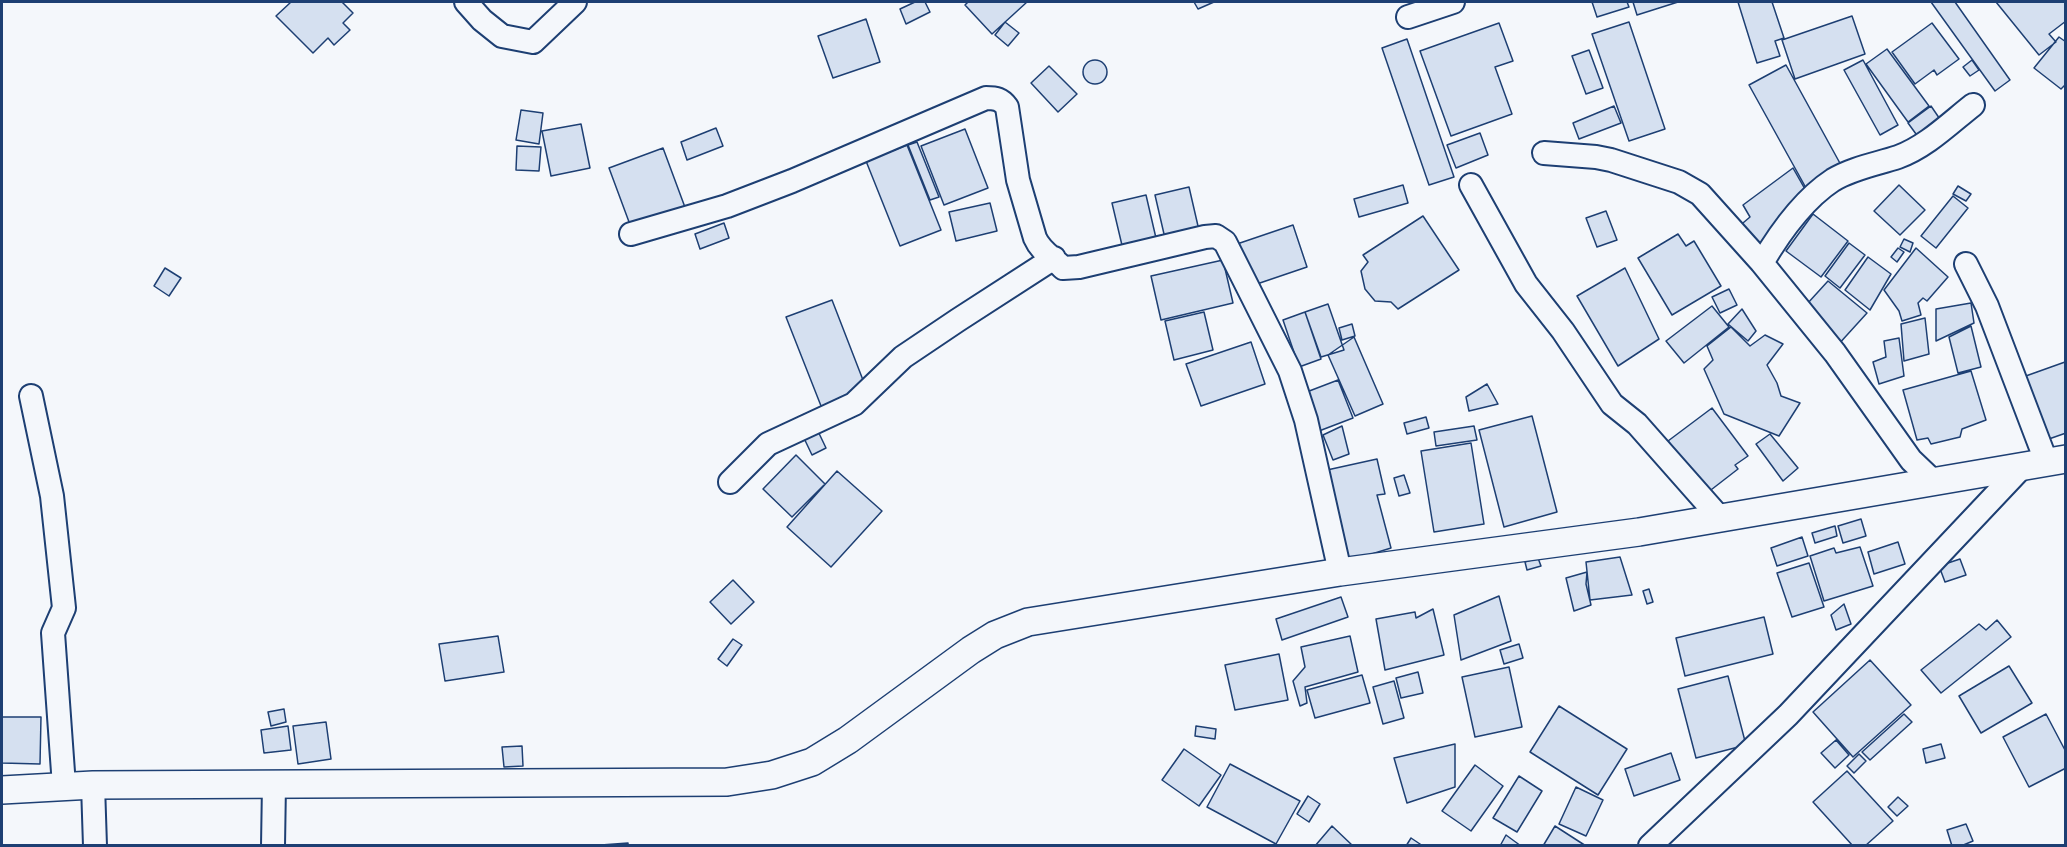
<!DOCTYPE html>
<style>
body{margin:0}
#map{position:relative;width:2067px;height:847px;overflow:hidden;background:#f4f7fb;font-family:"Golos Text",sans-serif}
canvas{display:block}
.frame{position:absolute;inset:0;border:3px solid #1d3f73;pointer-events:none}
</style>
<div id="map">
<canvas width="2067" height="847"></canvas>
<div class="frame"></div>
</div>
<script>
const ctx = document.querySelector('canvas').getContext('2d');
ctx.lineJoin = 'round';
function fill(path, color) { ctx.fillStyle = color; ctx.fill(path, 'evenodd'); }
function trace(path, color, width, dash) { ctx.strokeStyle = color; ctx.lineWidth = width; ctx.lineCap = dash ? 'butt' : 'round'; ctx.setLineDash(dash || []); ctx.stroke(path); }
const building = new Path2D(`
 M291,2H342L353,13L343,23L350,30L334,45L328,38L313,53L276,16Z
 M915,2H925L930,12L906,24L900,9Z
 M968,2H1027L992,34L965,5Z
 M1194,2H1214L1198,9Z
 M1592,2H1627L1629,7L1597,17Z
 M1633,2H1678L1637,15Z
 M1738,2H1772L1784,38L1775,41L1780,56L1757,63Z
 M1931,2H1955L2010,80L1995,91Z
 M1996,2H2066V21L2049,34L2056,42L2039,55Z
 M1852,16L1865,54L1795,79L1782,40Z
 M866,19L880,62L833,78L818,36Z
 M1005,22L1019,33L1008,46L995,35Z
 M1629,22L1665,129L1629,141L1592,34Z
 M1499,23L1513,61L1495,67L1512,114L1451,136L1420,51Z
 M1932,23L1959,59L1937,75L1934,70L1915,84L1892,52Z
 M2059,37L2066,42V84L2061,89L2034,68Z
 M1407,39L1454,177L1429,185L1382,48Z
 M1887,49L1929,106L1908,122L1866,64Z
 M1589,50L1603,88L1586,94L1572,56Z
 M1083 72a12 12 0 1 1 24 0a12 12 0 1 1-24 0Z
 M1863,60L1898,125L1880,135L1844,70Z
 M1972,60L1979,70L1970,76L1963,67Z
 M1786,65L1847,176L1811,197L1749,85Z
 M1049,66L1077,94L1058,112L1031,83Z
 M1614,106L1621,123L1579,139L1573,123Z
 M1931,106L1946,128L1924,145L1908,123Z
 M521,110L543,113L539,144L516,140Z
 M581,124L590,168L551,176L542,131Z
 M716,128L723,146L687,160L681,142Z
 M965,129L988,188L944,205L921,146Z
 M1480,133L1488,155L1456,168L1447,145Z
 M917,142L939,197L930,200L908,145Z
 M907,145L941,230L900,246L866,161Z
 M517,146L541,147L539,171L516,170Z
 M663,148L686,210L632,230L609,168Z
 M1793,168L1810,198L1758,256L1737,228L1750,217L1743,205Z
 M1403,185L1408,203L1359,217L1354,199Z
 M1899,185L1925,210L1900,235L1874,211Z
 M1958,186L1971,194L1966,201L1953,194Z
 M1189,187L1201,239L1167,247L1155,195Z
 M1146,195L1159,251L1125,258L1112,203Z
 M1953,196L1968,208L1936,248L1921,236Z
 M990,203L997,231L956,241L949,212Z
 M1606,211L1617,240L1597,247L1586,218Z
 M1813,214L1848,241L1821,277L1786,251Z
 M1423,216L1459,270L1398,309L1391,302L1375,301L1365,289L1361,271L1368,262L1363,255Z
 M724,223L729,238L700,249L695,234Z
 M1293,225L1307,267L1251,286L1237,244Z
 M1678,234L1686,246L1694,241L1721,286L1672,315L1638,258Z
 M1904,239L1913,243L1910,252L1900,247Z
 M1849,243L1865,255L1840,288L1825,276Z
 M1898,248L1904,252L1897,262L1891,257Z
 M1916,248L1948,277L1927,301L1923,298L1918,303L1921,315L1902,321L1899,311L1884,290Z
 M1868,257L1891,274L1870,310L1845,290Z
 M1223,260L1233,303L1161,320L1151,276Z
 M165,268L181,278L169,296L154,286Z
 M1625,268L1659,339L1618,366L1577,296Z
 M1828,281L1867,313L1837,346L1807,304Z
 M1729,289L1737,305L1720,313L1712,297Z
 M832,300L868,393L823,411L786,317Z
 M1971,303L1974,323L1936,341V309Z
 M1328,304L1344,350L1321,357L1305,312Z
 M1712,306L1729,327L1684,363L1666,341Z
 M1742,309L1756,331L1748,341L1728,324Z
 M1204,312L1213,350L1174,360L1165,321Z
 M1305,312L1321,359L1299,367L1283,320Z
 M1925,318L1929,354L1904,361L1901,324Z
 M1352,324L1355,336L1342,340L1339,328Z
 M1971,326L1981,367L1958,373L1949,337Z
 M1731,327L1750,346L1765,335L1783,344L1767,365L1777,383L1781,396L1800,403L1779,436L1724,414L1704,369L1713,360L1707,346Z
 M1354,337L1383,404L1355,416L1328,355Z
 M1899,338L1904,376L1879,384L1873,362L1886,357L1884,341Z
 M1251,342L1265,384L1201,406L1186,364Z
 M2065,362L2066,433L2046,440L2023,377Z
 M1971,371L1986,420L1962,429L1960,437L1931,444L1928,438L1917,440L1903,390Z
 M1338,380L1353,418L1319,431L1304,393Z
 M1487,384L1498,404L1469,411L1466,397Z
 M1712,408L1748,456L1735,465L1738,469L1707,493L1668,441Z
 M1532,416L1557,512L1504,527L1479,430Z
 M1426,417L1429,428L1407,434L1404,423Z
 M1342,426L1349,454L1333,460L1323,435Z
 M1474,426L1477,440L1436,446L1434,432Z
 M816,427L826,448L812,455L802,434Z
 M1770,434L1798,468L1783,481L1756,444Z
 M1471,443L1484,524L1434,532L1421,451Z
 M796,455L825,484L792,517L763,489Z
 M1377,459L1385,494L1377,495L1391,548L1349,561L1327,470Z
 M837,471L882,511L831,567L787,527Z
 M1404,475L1410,493L1399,496L1394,478Z
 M1861,519L1866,536L1843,543L1838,526Z
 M1835,526L1837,536L1815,543L1812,533Z
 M1802,537L1808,556L1777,566L1771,548Z
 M1898,542L1905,564L1874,574L1868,552Z
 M1860,547L1873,586L1824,601L1810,556L1834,548L1836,553Z
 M1620,557L1632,595L1590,600L1586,562Z
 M1538,558L1541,566L1527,570L1525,562Z
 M1960,559L1966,575L1945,582L1939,566Z
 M1809,563L1824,607L1792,617L1777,573Z
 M1587,572L1586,584L1591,605L1574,611L1566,578Z
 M733,580L754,602L731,624L710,602Z
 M1649,589L1653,602L1647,604L1643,591Z
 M1499,596L1511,641L1461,660L1454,615Z
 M1341,597L1348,617L1282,640L1276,619Z
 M1844,604L1851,624L1836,630L1831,615Z
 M1433,609L1444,655L1385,670L1376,619L1415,612L1416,618Z
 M1764,617L1773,654L1685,676L1676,638Z
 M1997,620L2011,637L1941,693L1921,670L1979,624L1986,630Z
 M498,636L504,672L445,681L439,644Z
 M1350,636L1358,672L1305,687L1307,703L1300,706L1293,681L1305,667L1301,647Z
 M733,639L742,645L727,666L718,659Z
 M1519,644L1523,658L1504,664L1500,650Z
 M1279,654L1288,700L1235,710L1225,665Z
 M1870,660L1911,705L1853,757L1813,712Z
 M2009,666L2032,703L1981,733L1959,696Z
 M1509,667L1522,727L1475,737L1462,677Z
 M1418,672L1423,693L1401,698L1396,678Z
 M1362,675L1370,703L1315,718L1307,690Z
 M1728,676L1746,745L1696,758L1678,689Z
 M1394,681L1404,718L1383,724L1373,687Z
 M1559,706L1627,749L1598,795L1530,752Z
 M284,709L286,722L271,726L268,712Z
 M1904,714L1912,722L1870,760L1862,752Z
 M2046,714L2066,752V768L2029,787L2003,737Z
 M2,717H41L40,764L2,763Z
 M326,722L331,759L298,764L293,726Z
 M288,726L291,750L264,753L261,730Z
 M1196,726L1216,729L1215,739L1195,736Z
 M1836,740L1849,755L1835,768L1821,753Z
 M1455,744V787L1407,803L1394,758Z
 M1941,744L1945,758L1926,763L1923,749Z
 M522,746L523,766L504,767L502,747Z
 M1184,749L1221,775L1199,806L1162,780Z
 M1671,753L1680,780L1634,796L1625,769Z
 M1859,754L1866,761L1854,773L1847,766Z
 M1230,764L1300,801L1276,844L1207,807Z
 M1475,765L1503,786L1471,831L1442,811Z
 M1847,771L1893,821L1865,846H1853L1813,802Z
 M1519,776L1542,791L1517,832L1493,818Z
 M1576,787L1603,800L1586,836L1559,824Z
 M1308,796L1320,804L1309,822L1297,814Z
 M1898,797L1908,806L1897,816L1888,807Z
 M1966,824L1973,841L1961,846H1952L1947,830Z
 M1332,826L1353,846H1315Z
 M1555,826L1586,846H1543Z
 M1506,835L1521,846H1500Z
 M1411,838L1423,846H1406Z
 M628,843V846H587Z`);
const minor = new Path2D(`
 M466,2L482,20L502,36L533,42L575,2
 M1408,17L1453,2
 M1544,153L1596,157L1611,160L1679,182L1700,194L1762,263L1835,353L1911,460L1933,481
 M1471,185L1526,284L1563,331L1612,404L1637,424L1720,518
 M631,234L727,206L792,181L986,98C996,98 1001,99 1007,107L1018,180L1035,238C1041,252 1053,257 1063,268L1079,267L1205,237L1216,236L1225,242L1290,371L1306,420L1340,572
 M1762,263C1779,234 1804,199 1833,180C1853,168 1877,164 1898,157C1926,147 1950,123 1973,105
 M1966,264L1987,306L2046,461
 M31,396L52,496L64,608L53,633L64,786
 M730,482L768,444L854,404L903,357L958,320L1054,258
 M93,785L95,846
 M273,846L274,784
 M1650,846L1788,715L2022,467`);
const tertiary = new Path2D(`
 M2,790L93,785L727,782L772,775L812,762L848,740L971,650L995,635L1028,622L1340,572L1639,532L2066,459`);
fill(building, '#d5e0f0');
trace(building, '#1d3f73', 1.5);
trace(minor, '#1d3f73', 26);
trace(tertiary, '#1d3f73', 30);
trace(minor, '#f4f7fb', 22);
trace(tertiary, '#f4f7fb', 27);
</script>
